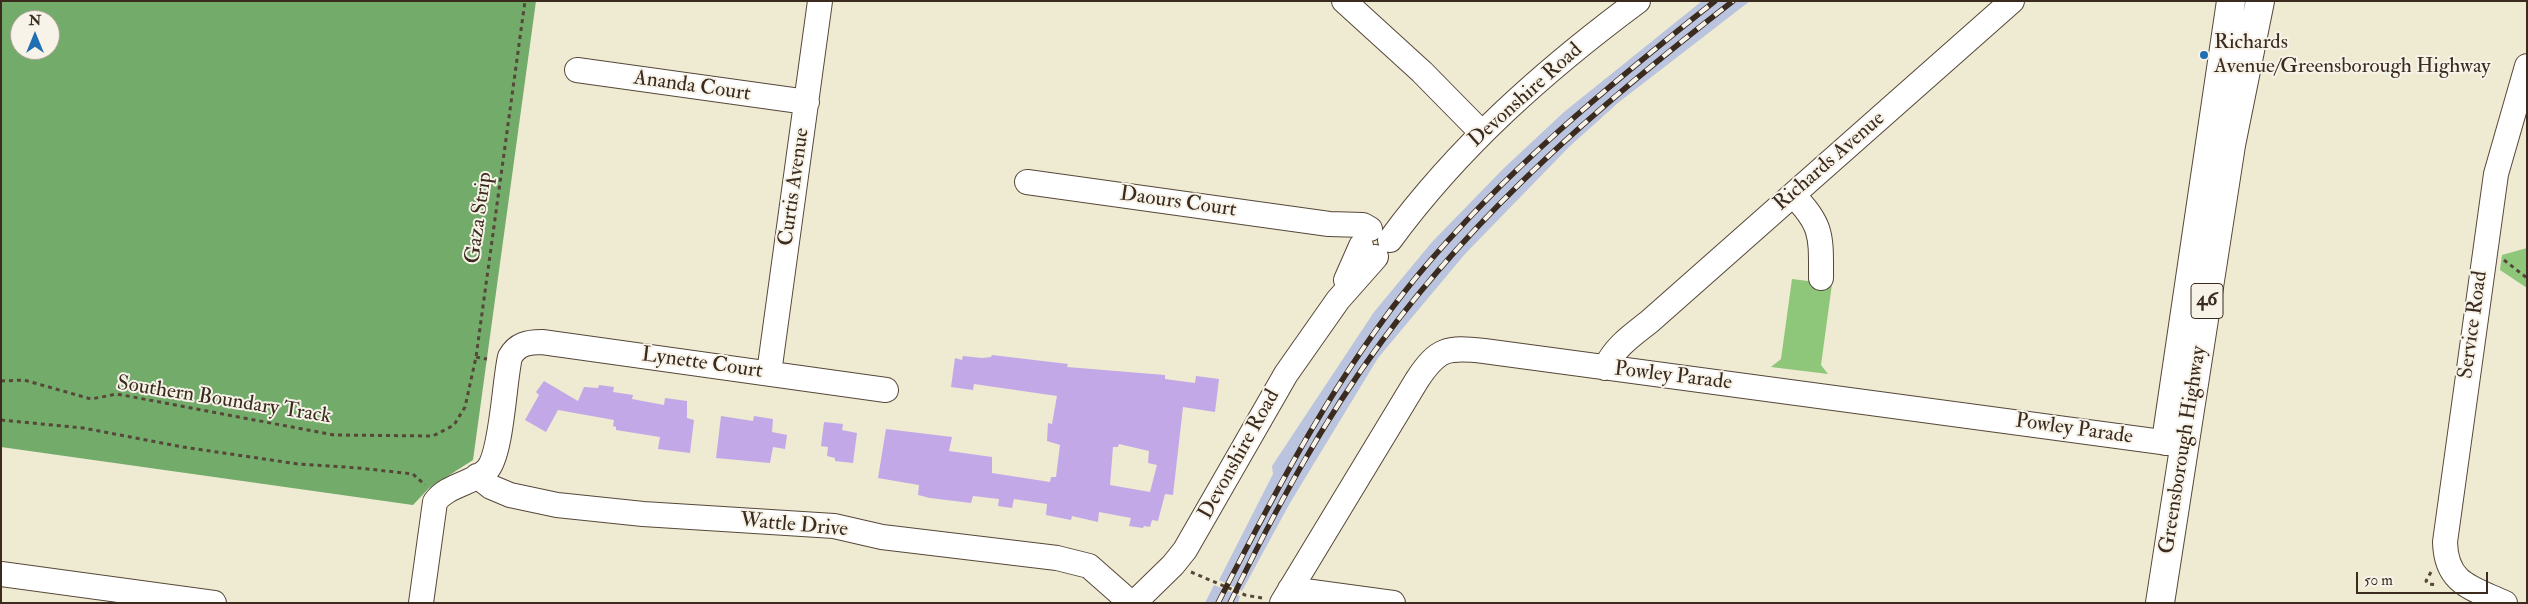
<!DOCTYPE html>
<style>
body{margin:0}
#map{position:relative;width:2528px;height:604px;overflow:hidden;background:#efead2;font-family:"IM FELL Double Pica",serif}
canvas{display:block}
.frame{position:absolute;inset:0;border:2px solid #3b2a1e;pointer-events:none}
.north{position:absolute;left:10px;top:10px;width:50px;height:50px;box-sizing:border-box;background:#f7f3e8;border:1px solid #aca397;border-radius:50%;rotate:0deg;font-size:14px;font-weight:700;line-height:20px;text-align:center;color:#3b2a1e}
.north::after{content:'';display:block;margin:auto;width:18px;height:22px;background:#1f6fb2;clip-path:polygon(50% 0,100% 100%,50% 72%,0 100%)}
.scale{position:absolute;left:2356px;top:572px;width:132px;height:22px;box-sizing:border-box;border:2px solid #3b2a1e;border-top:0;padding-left:6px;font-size:15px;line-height:18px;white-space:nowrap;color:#3b2a1e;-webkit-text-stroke:4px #f7f3e8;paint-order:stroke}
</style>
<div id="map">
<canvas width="2528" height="604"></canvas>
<div class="frame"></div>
<div class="north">N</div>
<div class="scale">50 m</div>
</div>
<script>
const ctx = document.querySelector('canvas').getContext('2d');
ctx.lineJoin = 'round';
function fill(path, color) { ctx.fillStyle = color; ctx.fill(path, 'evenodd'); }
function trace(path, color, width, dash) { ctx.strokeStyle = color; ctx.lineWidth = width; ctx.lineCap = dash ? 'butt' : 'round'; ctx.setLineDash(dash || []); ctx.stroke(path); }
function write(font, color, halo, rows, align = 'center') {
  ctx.font = font + ' "IM FELL Double Pica",serif'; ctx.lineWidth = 4; ctx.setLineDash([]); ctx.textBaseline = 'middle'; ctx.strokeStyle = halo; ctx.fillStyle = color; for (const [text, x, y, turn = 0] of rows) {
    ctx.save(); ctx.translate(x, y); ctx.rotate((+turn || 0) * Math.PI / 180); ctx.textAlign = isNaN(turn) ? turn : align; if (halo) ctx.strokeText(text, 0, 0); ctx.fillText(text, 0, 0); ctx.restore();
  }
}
const industrial = new Path2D(`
 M1702,1H1750L1619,102L1569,147L1465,254L1378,358L1290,503L1242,591L1219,580L1273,474L1272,466L1374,312L1432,242L1503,169L1564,112Z
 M1214,585L1240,596L1238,603H1205Z`);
const green = new Path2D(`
 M2527,248V288L2500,270L2502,255Z
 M1792,279L1832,284L1821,365L1828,374L1771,367L1781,359Z`);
const forest = new Path2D(`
 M1,1H536L473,460L429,488L413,505L1,447ZM20,20H50V50H20Z`);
const building = new Path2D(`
 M992,355L1068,364L1067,367L1165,375V379L1195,383L1196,376L1219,379L1215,412L1183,407L1173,495L1165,494L1158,521L1152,520L1150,527L1144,526L1143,528L1129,526L1131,518L1099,512L1098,522L1072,516L1071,520L1046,515L1047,504L1014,499L1012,508L998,506L999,499L973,496L971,503L930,498L918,495L919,485L878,478L886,429L952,437L949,451L992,457V473L1050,482L1051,477H1056L1060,445L1047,441L1048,423L1052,424L1057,396L974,384L973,390L951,387L955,358L962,360L963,356L982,358L991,357ZM1119,444L1149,451L1148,463L1157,465L1150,492L1110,485L1113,447H1118Z
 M544,381L578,401L584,387L598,388L599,385L614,387L613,392L633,395L632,399L664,405L665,398L687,401V418L694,420L690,453L658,449L660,437L616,430V427L613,426L614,420L558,410L546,432L525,420L539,395L536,392Z
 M721,416L753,421L754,416L773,419L772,432L787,435L785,449L773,447L770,463L716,458Z
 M824,422L843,424L842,430L857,433L853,463L835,461V458L827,456L828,447L821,446Z`);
const path = new Path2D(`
 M2504,260L2527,278
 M476,357L487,359
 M1,381L24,380L91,399L117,394L334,435L433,436L454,425L465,407L476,357L525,1
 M1,420L83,428L183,447L298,464L359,468L413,474L425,485
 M1191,572L1245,595L1262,598
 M2431,572L2426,581L2428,584L2438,585`);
const minor = new Path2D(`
 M1344,1L1422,72L1482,133
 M577,70L807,102
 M1027,182L1329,224L1363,225L1370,229
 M1793,195C1823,225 1821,237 1821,278
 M1390,240C1458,147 1545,70 1638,1
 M1346,280L1361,246
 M1605,368C1615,347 1631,336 1649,322L2012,1
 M769,373L820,1
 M477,476L491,487L510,495L557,505L643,514L834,526L882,537L1057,558L1089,566L1131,603
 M1,574L214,603
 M1290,589L1393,603
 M421,603L435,502C447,485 472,484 487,470C502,454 504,382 510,357C517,344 528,342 542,342L886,390
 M1134,603L1173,565L1185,550L1286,374L1338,300L1376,257
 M1282,603L1417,380C1438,348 1447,347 1484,351L2184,445
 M2505,603C2472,588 2446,584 2445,542L2496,174L2527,66`);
const highway = new Path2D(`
 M2166,441L2231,1
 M2160,603L2231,145L2260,1`);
const rail = new Path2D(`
 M1218,603C1277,488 1336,375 1418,275C1505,171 1609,85 1715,1
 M1230,603C1274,512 1322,422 1382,341C1480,208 1603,102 1733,1`);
const markers = [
 [2204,55,5,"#1f6fb2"]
];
const shields = [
 [2207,301,32]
];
const shieldNames = [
 ["46",2207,301]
];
const poiNames = [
 ["Richards",2214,43],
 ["Avenue/Greensborough Highway",2214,67]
];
const streetNames = [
 ["Ananda Court",692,87,8],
 ["Devonshire Road",1526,96,-42],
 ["Richards Avenue",1830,162,-41],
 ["Curtis Avenue",795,187,-82],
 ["Daours Court",1178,203,8],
 ["Gaza Strip",480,218,-82],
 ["Service Road",2474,325,-82],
 ["Lynette Court",702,364,8],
 ["Powley Parade",1673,377,7],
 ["Southern Boundary Track",224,401,9],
 ["Powley Parade",2074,430,8],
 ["Greensborough Highway",2184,450,-81],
 ["Devonshire Road",1240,455,-61],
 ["Wattle Drive",794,526,5]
];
fill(industrial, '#bac4de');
fill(green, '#8ec67a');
fill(forest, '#72ab6a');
fill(building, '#c3a8e8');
trace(minor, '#564739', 26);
trace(highway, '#564739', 30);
trace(path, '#564739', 3, [4, 4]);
trace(minor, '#fff', 24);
trace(highway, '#fff', 28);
trace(rail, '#3b2a1e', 5.5);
trace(rail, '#f7f3e8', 4, [11]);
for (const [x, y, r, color] of markers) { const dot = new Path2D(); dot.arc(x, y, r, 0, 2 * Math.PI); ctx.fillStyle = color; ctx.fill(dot); trace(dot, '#f7f3e8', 2); }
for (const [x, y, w] of shields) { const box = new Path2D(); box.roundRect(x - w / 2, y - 17.5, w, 35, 4); ctx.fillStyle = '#f7f3e8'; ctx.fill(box); trace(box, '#3b2a1e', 1); }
write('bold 20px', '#3b2a1e', null, shieldNames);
write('21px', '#3b2a1e', '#f7f3e8', poiNames, 'left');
write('21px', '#3b2a1e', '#f7f3e8', streetNames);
</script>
